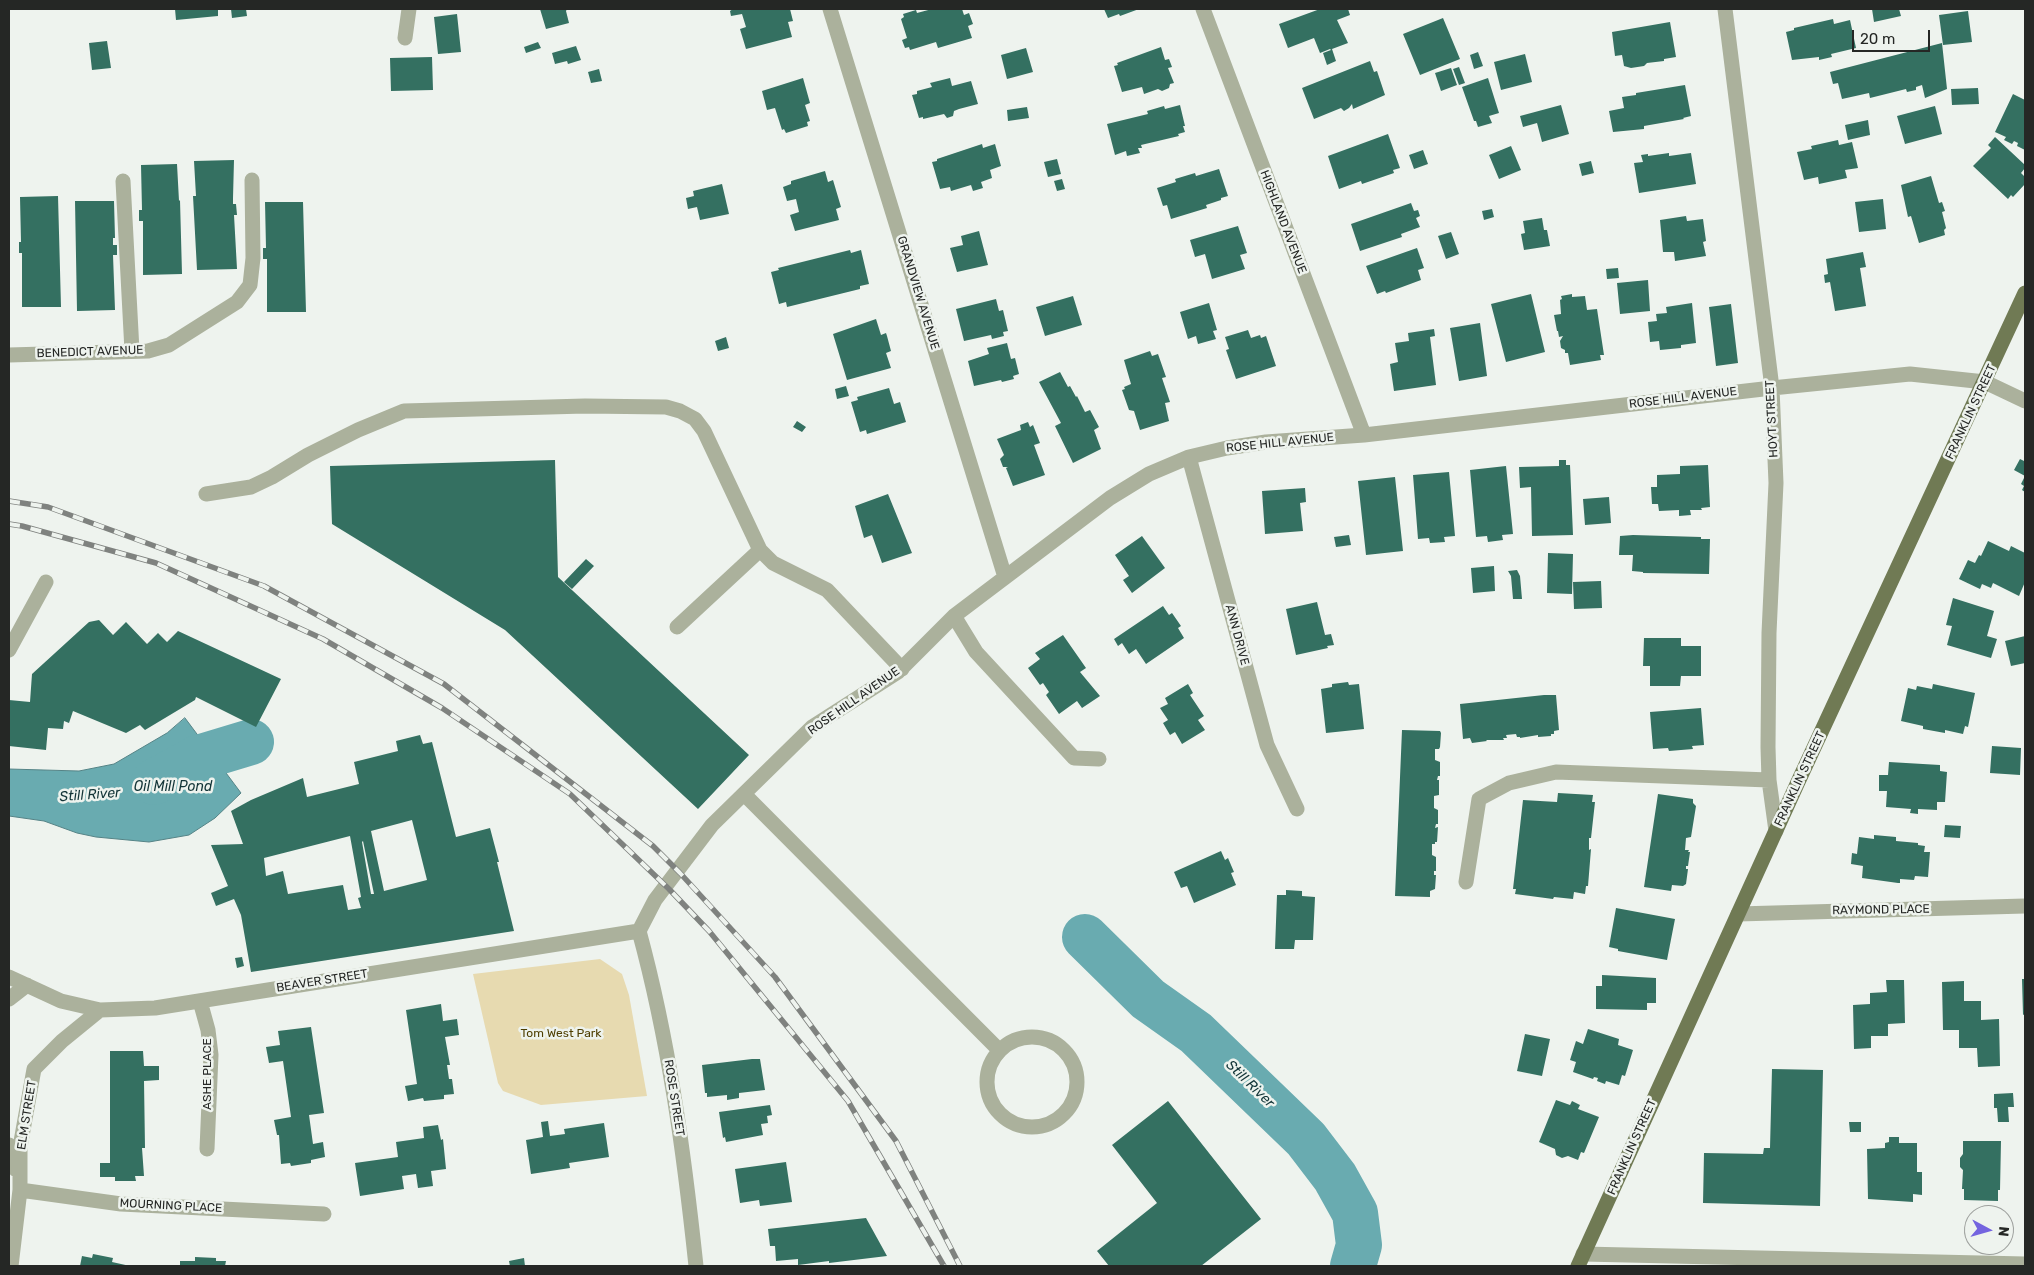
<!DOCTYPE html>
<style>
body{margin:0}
#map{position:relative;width:2034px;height:1275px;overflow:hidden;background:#eef3ee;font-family:Rubik,sans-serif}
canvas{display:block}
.frame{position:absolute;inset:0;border:10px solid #252725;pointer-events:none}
.north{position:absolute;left:1964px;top:1205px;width:50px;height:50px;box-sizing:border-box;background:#eef3ee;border:1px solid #9ea19e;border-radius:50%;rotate:96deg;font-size:14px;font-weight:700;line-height:20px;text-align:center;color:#252725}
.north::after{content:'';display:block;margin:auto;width:18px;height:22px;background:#7464df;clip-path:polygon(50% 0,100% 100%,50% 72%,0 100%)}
.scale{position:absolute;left:1852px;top:30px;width:78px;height:22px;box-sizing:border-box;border:2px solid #252725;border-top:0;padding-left:6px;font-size:15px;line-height:18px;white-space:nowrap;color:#252725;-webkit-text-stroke:4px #eef3ee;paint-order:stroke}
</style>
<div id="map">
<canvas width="2034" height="1275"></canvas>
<div class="frame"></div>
<div class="north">N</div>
<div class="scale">20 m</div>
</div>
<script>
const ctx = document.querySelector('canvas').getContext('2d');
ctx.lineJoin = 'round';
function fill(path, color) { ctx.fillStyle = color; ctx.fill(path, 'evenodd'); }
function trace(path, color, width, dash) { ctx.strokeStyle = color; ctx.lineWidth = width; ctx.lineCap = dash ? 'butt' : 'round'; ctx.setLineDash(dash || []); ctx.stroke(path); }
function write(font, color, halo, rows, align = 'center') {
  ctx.font = font + ' Rubik,sans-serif'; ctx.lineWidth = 5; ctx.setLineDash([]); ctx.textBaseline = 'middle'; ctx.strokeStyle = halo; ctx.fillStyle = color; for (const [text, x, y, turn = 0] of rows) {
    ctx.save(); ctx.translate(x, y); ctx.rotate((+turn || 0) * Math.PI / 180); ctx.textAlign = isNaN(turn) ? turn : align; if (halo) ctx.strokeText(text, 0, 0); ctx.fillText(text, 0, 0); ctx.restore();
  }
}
const green = new Path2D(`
 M600,959L622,974L629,995L647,1096L541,1105L503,1091L498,1083L473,974Z`);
const water = new Path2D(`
 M185,718L241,793L215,818L189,835L149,842L96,837L77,833L44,821L9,816V769L79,771L114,764L167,733Z`);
const river = new Path2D(`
 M154,782L198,758L251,742
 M1085,937L1148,999L1196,1033L1306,1139L1335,1177L1355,1213L1359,1245L1353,1266`);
const building = new Path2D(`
 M175,9H218V16L176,20Z
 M231,9H246L247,16L232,18Z
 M540,9H567L566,11L569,23L546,29Z
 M733,9H790L793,21L788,22L792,37L746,49L740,29L746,27L742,14L731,16L730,11Z
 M932,9H962L964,15L969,13L973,24L968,26L972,38L938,48L936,42L910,50L909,47L905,48L902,40L907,38L901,19L904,17L903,14L916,10L917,13Z
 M1104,9H1139L1120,16L1119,14L1108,18Z
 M1320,9H1348L1350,15L1337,20L1348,43L1332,49L1336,61L1327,65L1323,53L1331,50L1330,49L1320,53L1314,38L1288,48L1279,24Z
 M1872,9H1899L1901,16L1874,22Z
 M1968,11L1972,42L1943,45L1939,15Z
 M457,14L461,52L438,54L434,17Z
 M1443,18L1460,59L1420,75L1403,34Z
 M1833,19L1834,24L1850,20L1856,48L1831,54L1832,57L1819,60V57L1792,60L1786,32L1794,30V28Z
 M1670,22L1676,57L1664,59V61L1647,63L1644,66L1631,68L1624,66L1622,55L1615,56L1612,32Z
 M107,41L111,68L92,70L89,43Z
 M538,42L541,48L526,53L524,47Z
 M1942,43L1947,89L1925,98L1922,85L1916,87V90L1907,92L1906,89L1870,98L1869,93L1842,99L1838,83L1833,84L1830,72Z
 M576,46L581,60L568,64L567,61L555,64L552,53Z
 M1161,47L1165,60L1169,59L1172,67L1168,68L1174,83L1170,84L1169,88L1162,91L1158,89L1144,94L1142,87L1122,92L1114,66L1118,65L1117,63Z
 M1026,48L1033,72L1007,79L1001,55Z
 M1478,52L1483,66L1474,69L1470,55Z
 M1525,54L1532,82L1501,90L1494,62Z
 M432,57L433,90L391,91L390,58Z
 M1370,61L1374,72L1377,71L1385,95L1353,109L1352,104L1349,108L1344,111L1341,108L1314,119L1302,88Z
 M1459,67L1465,83L1459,85L1453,69Z
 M1451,68L1457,85L1441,91L1435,73Z
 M599,69L602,81L591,83L588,72Z
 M803,78L810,103L805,105L810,121L807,122L808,126L786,133L784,129L782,130L775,108L767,110L762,91Z
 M950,78L952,86L971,81L978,104L959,109L954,111L953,116L947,118L944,114L923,119V117L919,118L912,95L917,94V91L932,87L930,83Z
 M1488,78L1499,113L1489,116L1492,123L1478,127L1476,121H1474L1462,87Z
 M1685,85L1691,116L1683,118L1684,119L1644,126V129L1613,132L1609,111L1624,108L1622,97L1636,95V93Z
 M1978,88L1979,104L1952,105L1951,89Z
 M2013,94L2025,100V150L2017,146L2018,143L2014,141L2012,144L2004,140L2006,137L1995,132Z
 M1180,105L1185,126H1183L1185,132L1178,134L1179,136L1141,145L1142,148H1138L1140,153L1127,156L1126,151L1115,155L1107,124L1148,114L1147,111L1164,106L1165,109Z
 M1561,105L1569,134L1542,142L1537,123L1523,127L1520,116Z
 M1935,106L1942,134L1905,144L1897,116Z
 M1027,107L1029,118L1008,121L1007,110Z
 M1868,120L1870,135L1848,140L1845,125Z
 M1388,134L1400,168L1393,170L1394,173L1362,184L1361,181L1339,189L1328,156Z
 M1995,137L2025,165V168L2021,173L2025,177V184L2013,197L2011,195L2008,199L1973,166L1991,148L1988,145Z
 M1838,140L1839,145L1852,142L1858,168L1845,170L1847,178L1819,184L1818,177L1804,180L1797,152L1812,149L1811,146Z
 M982,144L983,148L995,144L1001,166L990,170L992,178L981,182L983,188L973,191L971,185L951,191L950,187L940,189L932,162L937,161V159Z
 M1511,146L1521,170L1499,179L1489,155Z
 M1423,150L1428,164L1414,169L1409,155Z
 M1669,153V156L1691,153L1696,184L1639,193L1634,163L1643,162L1641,155L1648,154V156Z
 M1057,159L1061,174L1048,177L1044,162Z
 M234,160L233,198V204H236L237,215H234L237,269L197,270L193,196H196L194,161Z
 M1591,161L1594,173L1582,176L1579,164Z
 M177,164L179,201L180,200L182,274L143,275V221H139V210H142L141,165Z
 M1219,169L1228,196L1221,198V200L1206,205L1207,208L1171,219L1167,205L1163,206L1157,188L1176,182L1175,179L1195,173L1196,176Z
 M825,171L828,182L833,180L841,207L836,209L839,220L795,231L790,215L799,212L796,199L787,201L783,187L791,184V181Z
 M1931,176L1939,203L1942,202L1945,211L1942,212L1946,228L1944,230L1945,235L1919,243L1911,216L1908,217L1901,185Z
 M1062,179L1065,189L1057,191L1054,181Z
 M722,184L729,214L700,220L697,207L688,209L686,198L694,196L693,191Z
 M58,196L61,307H22V253H19V242H21L20,197Z
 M1883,199L1886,229L1859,232L1855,202Z
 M75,201H114L115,238H113V245H117V255H113L115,310L77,311Z
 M265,202H303L306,312H267V259H263V248H266Z
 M1411,203L1414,211L1418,210L1420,216L1416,218L1420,227L1401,234L1402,237L1360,251L1351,224Z
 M1492,209L1494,217L1484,220L1482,211Z
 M1686,216L1687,221L1703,219L1706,241L1703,242L1706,256L1675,261L1674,252H1663L1660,220Z
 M1542,218L1544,230H1547L1550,246L1524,250L1521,234L1525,233L1523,221Z
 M1238,226L1247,253L1240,255L1245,269L1212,279L1205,254L1195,257L1190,240Z
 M979,231L988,265L957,272L950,248L963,245L961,236Z
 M1451,232L1459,254L1446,259L1438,236Z
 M1417,248L1424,268L1418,270L1421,280L1386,293L1385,291L1377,294L1366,266Z
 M850,250L851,253L861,250L869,284L860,286V289L787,307L786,302L779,304L771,272L779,270L778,268Z
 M1863,252L1866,267L1860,268L1866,306L1835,311L1830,282L1825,283L1824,275L1828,274L1826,259Z
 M1618,268L1619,278L1607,279L1606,269Z
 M1648,280L1650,311L1620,314L1617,283Z
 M1531,294L1545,352L1506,362L1491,304Z
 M1572,294V297L1585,296L1587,310L1597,309L1604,355H1600L1601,360L1570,365L1568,353H1565V350L1561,348L1560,341L1563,336L1559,337L1558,331H1557L1554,315L1561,314L1560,300L1562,299L1561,296Z
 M1073,296L1082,325L1045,336L1036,307Z
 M996,299L999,311L1003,310L1008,331L1003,332L1004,336L992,339L991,335L964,341L956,309Z
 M1209,303L1217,330L1213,331L1216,339L1198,344L1196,336L1188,339L1180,312Z
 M1692,303L1696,343L1681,345V348L1660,350L1659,341L1650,342L1648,322L1657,321L1656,314L1667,313L1666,307Z
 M1731,304L1738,363L1716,366L1709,307Z
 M876,319L881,335L886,333L887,336L891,351L886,353L891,368L847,380L833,334Z
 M1480,323L1487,376L1459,381L1450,328Z
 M1434,329L1435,336L1430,337L1436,385L1394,391L1390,364L1398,362L1395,343L1409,341L1408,333Z
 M1248,330L1251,338L1260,335L1261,338L1266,336L1276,366L1236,379L1226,350L1229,349L1225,337Z
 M726,337L729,348L718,351L715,341Z
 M1007,343L1011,359L1015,358L1019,374L1013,376L1014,379L1002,382L1001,380L974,386L968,361L989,354L987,348Z
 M1150,351L1152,356L1158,354L1166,377L1162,378L1170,402L1165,403L1169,421L1140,430L1134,411L1129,410L1122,390L1125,389L1124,387L1131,384L1124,360Z
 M1060,372L1068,387L1070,386L1076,397L1077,396L1085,412L1090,410L1099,427L1094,430L1101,449L1073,463L1055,426L1061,423L1039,382Z
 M846,386L849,396L837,399L835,389Z
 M889,388L894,404L900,402L906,422L867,434L866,430L860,432L851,402L858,400L857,397Z
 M797,421L806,427L802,432L793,427Z
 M1028,422L1030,427L1033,425L1040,443L1034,445L1045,475L1013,486L1006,468L1008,467H1003L1000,459L1004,455L997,439L1021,430L1020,425Z
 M2025,458V492L2022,490L2024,486L2021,484L2025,476L2014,470L2020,459L2024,461Z
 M555,460L558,577L749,755L698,809L505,630L332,524L330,466Z
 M1559,460H1566V465H1570L1573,535L1532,536L1531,487L1520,488L1519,467L1559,466Z
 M1708,465L1710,507L1701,508L1702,510H1690L1691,515L1679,516V510L1659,511L1658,504H1652L1651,487H1657V475L1680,474V466Z
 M1506,466L1513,534L1502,535L1503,540L1488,542L1487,536L1476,537L1470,470Z
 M1449,472L1455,536L1444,537L1445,542L1430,543L1429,538L1418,539L1413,475Z
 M1395,477L1403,551L1366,555L1358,481Z
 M1305,488L1306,502L1300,503L1303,531L1265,534L1262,491Z
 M888,494L912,553L882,563L872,535L864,538L855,506Z
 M1609,497L1611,523L1585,525L1583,499Z
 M1349,535L1351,545L1336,547L1334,537Z
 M1633,535L1701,537V539H1710L1709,574L1643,573V572L1632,571L1633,555H1619L1620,536Z
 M1142,536L1165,568L1132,593L1123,580L1129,576L1115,555Z
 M1988,541L2009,551L2011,546L2025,553V582L2019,596L1993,583L1991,588L1982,584L1980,589L1959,579L1968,560L1975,563L1979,555L1981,556Z
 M1548,553L1573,554L1572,594L1547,593Z
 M586,559L594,566L572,589L564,582Z
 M1494,566L1495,591L1473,593L1471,568Z
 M1517,570L1520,576L1522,599H1513L1511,576L1508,571Z
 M1601,581L1602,608L1574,609L1573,582Z
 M1953,598L1994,611L1987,636L1997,639L1991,658L1947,645L1952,626L1946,625Z
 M1317,602L1325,635L1331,634L1334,645L1327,646L1328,648L1296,655L1286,609Z
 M1163,606L1169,615L1172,613L1181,626L1178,628L1184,638L1146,664L1136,649L1129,654L1122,643L1118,646L1114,639Z
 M99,620L113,635L126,622L147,644L158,633L167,642L178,631L281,679L256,727L196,697L195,700L145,730L140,725L126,733L73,711L69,723L64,721L63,729L48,728L46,750L9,746V700L30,702L32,674L89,622Z
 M1063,635L1086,668L1080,672L1100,696L1082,708L1077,701L1059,714L1046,695L1049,692L1043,683L1040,685L1028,668L1040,659L1035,653Z
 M2025,636V663L2011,666L2005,641Z
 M1644,638H1681V646H1701V676H1681L1680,686H1650V666H1643Z
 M1348,682L1349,685L1359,684L1364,729L1326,733L1321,689L1332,687V684Z
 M1188,684L1193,693L1190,695L1204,716L1198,720L1205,730L1182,744L1175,732L1170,735L1163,723L1168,720L1160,708L1168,704L1165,698Z
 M1933,684L1975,693L1968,727L1965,726L1963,734L1945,730V733L1923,729V726L1901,721L1908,688L1916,690L1917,686L1932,689Z
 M1544,695H1556L1559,730L1554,731V734H1551V736L1538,737V735L1520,738V737H1517L1516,734L1506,735L1507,738H1503L1504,740H1486L1487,741L1472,743L1470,738L1463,739L1460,704Z
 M1701,708L1704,745L1692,746L1693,749L1669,751L1668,748L1653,749L1650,712Z
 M1402,730L1440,731L1441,733L1440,747L1439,749H1435V760L1440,762V776H1438L1437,780H1439V795L1434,796V808L1438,810V824H1436L1435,828L1438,827L1437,842H1435V844H1432V855L1436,857V871H1434V875H1436L1435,889L1430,891V897L1395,896Z
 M420,735L423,744L432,742L456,837L490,828L499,862H497L514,931L251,972L241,915L234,899L216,906L211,893L228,886L211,845L243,844L231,811L251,800L303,778L307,797L359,784L354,762L398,751L396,741ZM412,820L427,880L384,891L371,831ZM350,836L361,897L358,898L361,908L348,910L343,885L288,894L283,871L266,876L264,858ZM363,841L374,894H371L362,842Z
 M1992,746L2021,748L2020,775L1990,773Z
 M1889,762L1940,765V771L1947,772L1945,802H1937V810L1918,809V814L1910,813L1911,809L1886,807L1887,791H1879V775H1888Z
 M1558,793L1593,795L1592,802H1595L1591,838H1589V850L1591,849L1588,886H1586L1585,894L1574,892L1573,899L1554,897L1553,899L1515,894L1516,889H1513L1523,800L1557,802Z
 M1658,794L1693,799V803L1696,806L1691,837L1686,838L1685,850H1689L1688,852H1690L1688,866H1686V869H1688L1686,884L1683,886L1672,885L1671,891L1644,887Z
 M1945,825L1961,826L1960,838L1944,837Z
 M1874,835L1896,837V841L1918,843V845L1925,846L1924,852H1930L1928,877L1915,876L1914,880L1900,879V883H1898L1862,878L1863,866L1851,864L1852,853L1857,854L1859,837L1874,839Z
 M1221,851L1225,860L1228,858L1234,872L1231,873L1236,885L1194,903L1187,886L1181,888L1174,872Z
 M1286,890L1302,891V896L1315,897L1313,940H1295L1294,949H1275L1277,895H1286Z
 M1616,908L1675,919L1667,960L1618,951V949L1609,947Z
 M242,957L244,966L237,968L235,958Z
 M1602,975L1656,978V1003H1647V1010L1596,1009V986H1602Z
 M2022,979H2025V1014L2023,1015Z
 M1886,980H1904L1905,1023L1888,1024V1036H1871V1048L1854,1049L1853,1005L1870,1004V993L1887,992Z
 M1964,981V1001H1981V1020L1999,1019L2000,1066L1978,1067L1977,1048H1959V1030H1943L1942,982Z
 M441,1004L443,1021L457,1019L459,1035L445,1037L450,1065H447L449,1079H452L454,1094L444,1095V1099L424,1101L423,1098L408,1101L405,1086L417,1084L406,1010Z
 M311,1027L324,1113L309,1115L313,1144L323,1142L325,1157L311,1160V1163L291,1166L290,1163L281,1164L279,1135H277L274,1120L291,1117L283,1061L269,1063L266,1047L280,1045L278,1031Z
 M1588,1029L1619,1039L1618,1045L1633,1050L1625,1076L1622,1075L1619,1085L1606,1081L1605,1084L1597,1081L1598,1078L1594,1077L1593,1079L1573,1072L1576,1062L1570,1060L1576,1041L1583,1044Z
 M1525,1034L1550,1039L1542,1076L1517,1071Z
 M110,1051H143L144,1066H159V1080L144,1081L145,1148H142L144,1176H135L136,1181H115V1177H100V1163H110Z
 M752,1059H760L765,1090L739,1093V1098L727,1100V1095L707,1097V1093H705L702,1065Z
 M1772,1069L1823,1070L1820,1206L1703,1203L1704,1153L1763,1154L1764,1148H1770Z
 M2013,1093L2014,1107H2008L2009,1122H1998L1997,1108H1994V1094Z
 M1556,1100L1570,1105L1572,1101L1580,1105L1578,1109L1599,1117L1584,1153L1581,1152L1578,1160L1568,1156L1562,1158L1556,1155L1555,1149L1539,1142Z
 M1168,1101L1261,1219L1201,1266H1109L1097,1251L1157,1203L1112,1145Z
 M770,1105L772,1115L767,1116L768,1123L761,1124L763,1135L726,1142L725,1137L723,1138L719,1112Z
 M548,1121L550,1136L565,1134L564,1129L604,1123L609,1157L569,1163L570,1168L531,1174L526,1140L543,1137L541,1122Z
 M1849,1122H1861V1132H1850Z
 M438,1125L441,1140L443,1139L446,1169L431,1171L433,1186L418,1188L416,1174L402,1176L404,1189L360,1196L355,1163L398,1157L396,1142L424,1138L423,1127Z
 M1889,1137H1899V1143H1917V1172H1922V1195L1913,1194V1202L1868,1199L1867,1149L1885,1148V1143L1889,1142Z
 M1963,1141H2001L2000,1190H1998V1201L1964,1200V1189H1962L1963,1170L1960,1167V1158L1963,1154Z
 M786,1162L792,1202L760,1206L759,1200L740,1203L735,1169Z
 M866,1218L887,1256L829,1263V1261L798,1265V1259L776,1261L775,1246H770L768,1229Z
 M93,1254L113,1258L112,1262L130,1266H80L82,1256L92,1258Z
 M195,1257L216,1258V1261H226L225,1266H180V1261H195Z
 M524,1258L525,1266H510L509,1261Z`);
const minor = new Path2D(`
 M830,9L1005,577
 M1203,9L1364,435
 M1725,9L1772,388L1776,483L1769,633L1768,747L1769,780L1776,831
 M405,38L409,9
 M123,181L132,351
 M9,355L148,351L169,345L237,302L250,285L253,258L252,180
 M1189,457L1267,745L1297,809
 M206,494L251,487L272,477L308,455L358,430L404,411L585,406L666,407L680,411L695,419L704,431L760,550L773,563L827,590L902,669
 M954,616L976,652L1074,758L1099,759
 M677,627L760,550
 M9,650L46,582
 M744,794L999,1050
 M1466,882L1479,799L1509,783L1556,772L1769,780
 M1738,914L2025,906
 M639,931L655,900L712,825L812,727L898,672L954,616L1110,498L1149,474L1189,457L1227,448L1266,442L1364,435L1772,388L1910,374L1985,382L2025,401
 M639,931C669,1041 684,1153 696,1266
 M9,977L61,1001L100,1010L155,1008L639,931
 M9,999L27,985
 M200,1001L208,1030L211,1055L207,1149
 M987 1082a45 45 0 1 1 90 0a45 45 0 1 1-90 0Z
 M9,1145L15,1169
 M20,1190L121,1204L324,1214
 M1583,1254L2025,1264
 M11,1266L20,1190V1147L34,1069L62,1041L100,1010`);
const major = new Path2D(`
 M1578,1266L1798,782L2025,293`);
const rail = new Path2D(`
 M9,501L48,507L264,586L444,684L653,846L680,873L775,977L896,1141L960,1266
 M9,524L22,526L156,563L323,639L442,708L570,794L669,889L709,931L848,1101L944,1266`);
const streetNames = [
 ["HIGHLAND AVENUE",1283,222,69],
 ["GRANDVIEW AVENUE",918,293,73],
 ["BENEDICT AVENUE",90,352,-2],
 ["ROSE HILL AVENUE",1683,398,-7],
 ["FRANKLIN STREET",1971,412,-65],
 ["HOYT STREET",1772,419,-93],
 ["ROSE HILL AVENUE",1280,443,-6],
 ["ANN DRIVE",1237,635,75],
 ["ROSE HILL AVENUE",854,701,-35],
 ["FRANKLIN STREET",1800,779,-65],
 ["RAYMOND PLACE",1881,910,-1],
 ["BEAVER STREET",322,981,-9],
 ["ASHE PLACE",208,1074,-90],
 ["ROSE STREET",674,1098,81],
 ["ELM STREET",27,1115,-81],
 ["FRANKLIN STREET",1632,1147,-66],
 ["MOURNING PLACE",171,1206,3]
];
const parkNames = [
 ["Tom West Park",561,1034]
];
const waterNames = [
 ["Oil Mill Pond",173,787],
 ["Still River",90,795,-4],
 ["Still River",1250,1084,44]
];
fill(green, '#e7dab0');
fill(water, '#69abb0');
trace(water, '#558386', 1);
trace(river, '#69abb0', 46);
fill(building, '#347061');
trace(minor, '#abb19c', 15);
trace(major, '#707a54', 15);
trace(rail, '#7f827f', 5.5);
trace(rail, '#eef3ee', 4, [11]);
write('12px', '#252725', '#eef3ee', streetNames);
write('12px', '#4e3e00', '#eef3ee', parkNames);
write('italic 14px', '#123437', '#eef3ee', waterNames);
</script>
